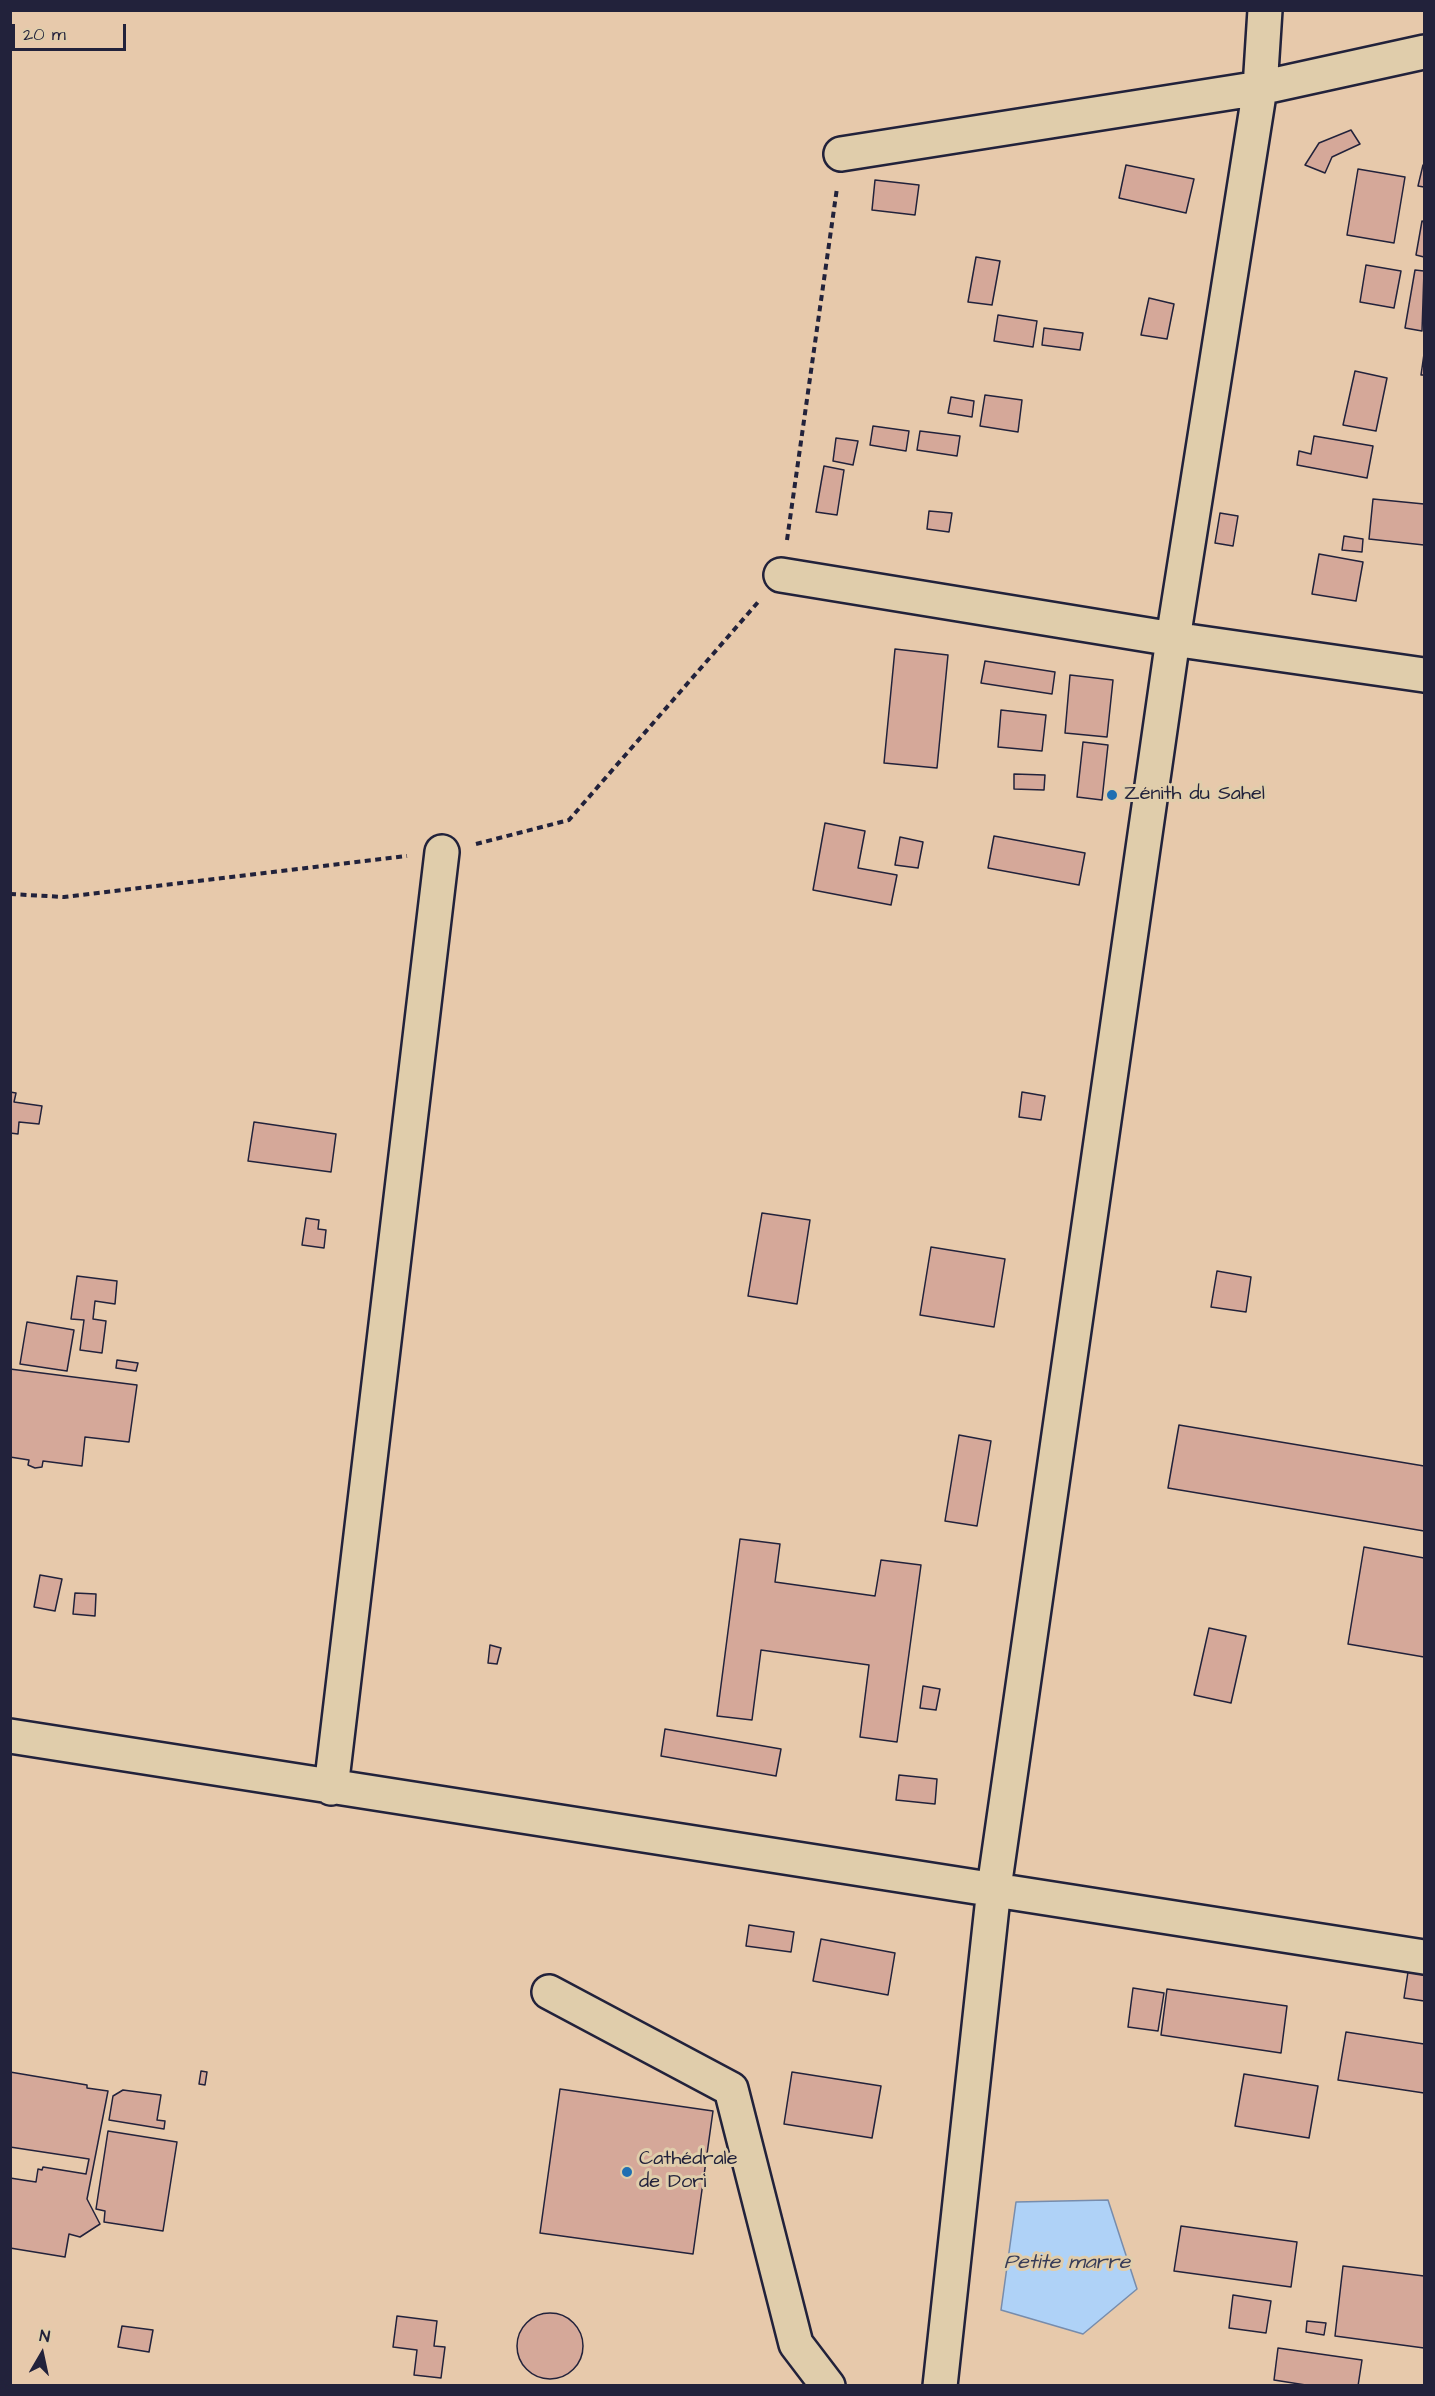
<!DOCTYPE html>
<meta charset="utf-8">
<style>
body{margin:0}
#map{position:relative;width:1435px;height:2396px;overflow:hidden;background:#e7c9ab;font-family:"Architects Daughter",sans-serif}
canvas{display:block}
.frame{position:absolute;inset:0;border:12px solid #22223b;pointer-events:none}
.north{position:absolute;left:12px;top:2324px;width:60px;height:60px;-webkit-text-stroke:4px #e0cdab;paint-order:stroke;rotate:9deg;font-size:16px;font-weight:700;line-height:24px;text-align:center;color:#22223b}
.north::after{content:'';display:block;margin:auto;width:21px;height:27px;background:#22223b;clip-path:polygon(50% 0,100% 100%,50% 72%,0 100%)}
.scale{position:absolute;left:12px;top:24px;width:114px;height:27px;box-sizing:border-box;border:3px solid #22223b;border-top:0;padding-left:8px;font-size:18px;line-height:21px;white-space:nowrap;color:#22223b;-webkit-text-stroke:4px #e0cdab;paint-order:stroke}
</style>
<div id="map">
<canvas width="1435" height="2396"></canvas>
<div class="frame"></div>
<div class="north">N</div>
<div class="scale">20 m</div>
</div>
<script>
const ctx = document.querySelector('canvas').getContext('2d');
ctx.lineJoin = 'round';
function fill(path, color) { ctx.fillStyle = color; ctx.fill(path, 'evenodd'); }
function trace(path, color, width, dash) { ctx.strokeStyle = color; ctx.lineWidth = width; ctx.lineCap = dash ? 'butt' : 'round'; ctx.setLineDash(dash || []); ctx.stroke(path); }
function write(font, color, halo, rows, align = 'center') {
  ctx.font = font + ' "Architects Daughter",sans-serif'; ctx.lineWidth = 6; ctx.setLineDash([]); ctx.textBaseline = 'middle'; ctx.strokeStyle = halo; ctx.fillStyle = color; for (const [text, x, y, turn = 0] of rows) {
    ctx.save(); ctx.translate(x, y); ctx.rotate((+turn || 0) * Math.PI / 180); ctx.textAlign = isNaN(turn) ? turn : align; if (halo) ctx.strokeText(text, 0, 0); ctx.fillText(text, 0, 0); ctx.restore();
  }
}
const water = new Path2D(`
 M1108,2200L1137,2289L1083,2334L1001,2310L1016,2202Z`);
const building = new Path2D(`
 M1351,130L1360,144L1332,157L1325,173L1305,165L1319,143Z
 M1126,165L1194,179L1186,213L1119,198Z
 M1423,165H1424V187L1418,186Z
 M1358,169L1405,177L1394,243L1347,235Z
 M875,180L919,185L915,215L872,210Z
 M1422,221L1424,222V257L1416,255Z
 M976,257L1000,261L992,305L968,302Z
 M1366,265L1401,271L1394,308L1360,302Z
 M1415,270L1424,271L1422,331L1405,328Z
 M1149,298L1174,304L1167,339L1141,335Z
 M998,315L1037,321L1033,347L994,341Z
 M1044,328L1083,333L1080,350L1042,345Z
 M1424,354V375H1421Z
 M1355,371L1387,378L1376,431L1343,425Z
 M985,395L1022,400L1018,432L980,426Z
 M951,397L974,401L972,417L948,413Z
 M873,426L909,431L906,451L870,445Z
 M920,431L960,436L957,456L917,450Z
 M1314,436L1373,446L1367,478L1297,465L1299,451L1311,454Z
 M836,438L858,441L853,465L833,461Z
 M824,466L844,470L837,515L816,512Z
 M1373,499L1424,504V545L1369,539Z
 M929,511L952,513L949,532L927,529Z
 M1220,513L1238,516L1233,546L1215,543Z
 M1344,536L1363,539L1362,552L1342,550Z
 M1319,554L1363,562L1356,601L1312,594Z
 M895,649L948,655L937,768L884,763Z
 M985,661L1055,672L1052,694L981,683Z
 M1070,675L1113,680L1107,737L1065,733Z
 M1001,710L1046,715L1042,751L998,747Z
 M1083,742L1108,745L1102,800L1077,797Z
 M1014,774L1045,775L1044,790L1014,789Z
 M825,823L865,831L858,868L897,875L891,905L813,890Z
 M994,836L1085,853L1079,885L988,868Z
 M900,837L923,842L918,868L895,865Z
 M10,1092L16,1093L14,1102L42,1106L39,1124L19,1122L18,1134L10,1133Z
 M1022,1092L1045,1096L1041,1120L1019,1117Z
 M254,1122L336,1134L331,1172L248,1161Z
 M762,1213L810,1220L797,1304L748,1296Z
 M306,1218L319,1220L318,1229L326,1230L324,1248L302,1245Z
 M931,1247L1005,1259L994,1327L920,1315Z
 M1217,1271L1251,1277L1246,1312L1211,1307Z
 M77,1276L117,1281L115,1304L95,1301L93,1319L106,1321L102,1353L80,1350L84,1320L71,1319Z
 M27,1322L74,1330L67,1371L20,1364Z
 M117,1360L138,1363L136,1371L116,1368Z
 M10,1369L137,1385L129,1442L85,1437L82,1466L43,1461L42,1467L35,1468L28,1465L29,1460L10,1457Z
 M1179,1425L1424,1466V1531L1168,1488Z
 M959,1435L991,1441L977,1526L945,1521Z
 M740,1539L780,1544L775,1582L875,1596L881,1560L921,1565L897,1742L860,1737L869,1665L761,1650L752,1720L717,1716Z
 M1364,1547L1424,1558V1657L1348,1644Z
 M40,1575L62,1579L55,1611L34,1607Z
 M75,1593L96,1594L95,1616L73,1614Z
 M1209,1628L1246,1636L1231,1703L1194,1695Z
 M490,1645L501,1648L497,1664L488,1663Z
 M923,1686L940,1689L936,1710L920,1708Z
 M665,1729L781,1749L776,1776L661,1756Z
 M899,1775L937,1779L935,1804L896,1800Z
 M749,1925L794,1932L791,1952L746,1946Z
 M821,1939L895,1953L888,1995L813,1981Z
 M1408,1972L1424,1975V2001L1404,1998Z
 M1133,1988L1164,1993L1158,2031L1128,2027Z
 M1167,1989L1287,2006L1281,2053L1161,2035Z
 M1346,2032L1424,2044V2093L1338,2080Z
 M201,2071L207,2072L205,2085L199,2084Z
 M10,2072L87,2085V2088L108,2091L87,2199L100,2224L80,2237L69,2234L65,2257L10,2248V2178L36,2182L38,2169L42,2170L43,2167L86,2174L89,2159L10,2147Z
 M792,2072L881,2086L872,2138L784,2124Z
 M1244,2074L1318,2086L1309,2138L1235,2126Z
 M560,2089L713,2111L693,2254L540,2233Z
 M123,2090L161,2095L157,2120L165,2121L164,2129L109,2120L113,2096Z
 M108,2131L177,2142L163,2231L104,2222L105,2211L96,2209Z
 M1181,2226L1297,2242L1291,2287L1174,2271Z
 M1343,2266L1424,2276V2348L1335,2336Z
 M1233,2295L1271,2301L1266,2333L1229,2328Z
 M517 2346a33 33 0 1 1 66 0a33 33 0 1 1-66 0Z
 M397,2316L437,2321L434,2346L445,2347L441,2378L414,2375L417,2350L393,2347Z
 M1307,2321L1326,2323L1324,2335L1306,2332Z
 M122,2326L153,2330L149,2352L118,2347Z
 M1278,2348L1362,2360L1358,2386H1312L1274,2380Z`);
const path = new Path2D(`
 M787,540L837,188
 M476,844L569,820L759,601
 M10,894L64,897L407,856`);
const minor = new Path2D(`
 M841,154L1260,88L1424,52
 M781,575L1173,639L1424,675
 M10,1736L1424,1957
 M331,1788L442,852
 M549,1992L731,2089L796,2344L828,2386
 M940,2386L994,1888L1173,639L1260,88L1265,10`);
const markers = [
 [1112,795,6,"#1f6fb2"],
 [627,2172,6,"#1f6fb2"]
];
const poiNames = [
 ["Zénith du Sahel",1124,795],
 ["Cathédrale",639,2160],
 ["de Dori",639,2183]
];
const waterNames = [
 ["Petite marre",1067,2264]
];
fill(water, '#afd2f7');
trace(water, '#778cac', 1.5);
fill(building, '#d5a899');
trace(building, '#22223b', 1.5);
trace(minor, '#22223b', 38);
trace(path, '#22223b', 4, [6, 4.5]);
trace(minor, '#e0cdab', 33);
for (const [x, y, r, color] of markers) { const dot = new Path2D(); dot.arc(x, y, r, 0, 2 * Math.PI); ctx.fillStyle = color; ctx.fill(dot); trace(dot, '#e0cdab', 2); }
write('20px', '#22223b', '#e0cdab', poiNames, 'left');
write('italic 21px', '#373c57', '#e0cdab', waterNames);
</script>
